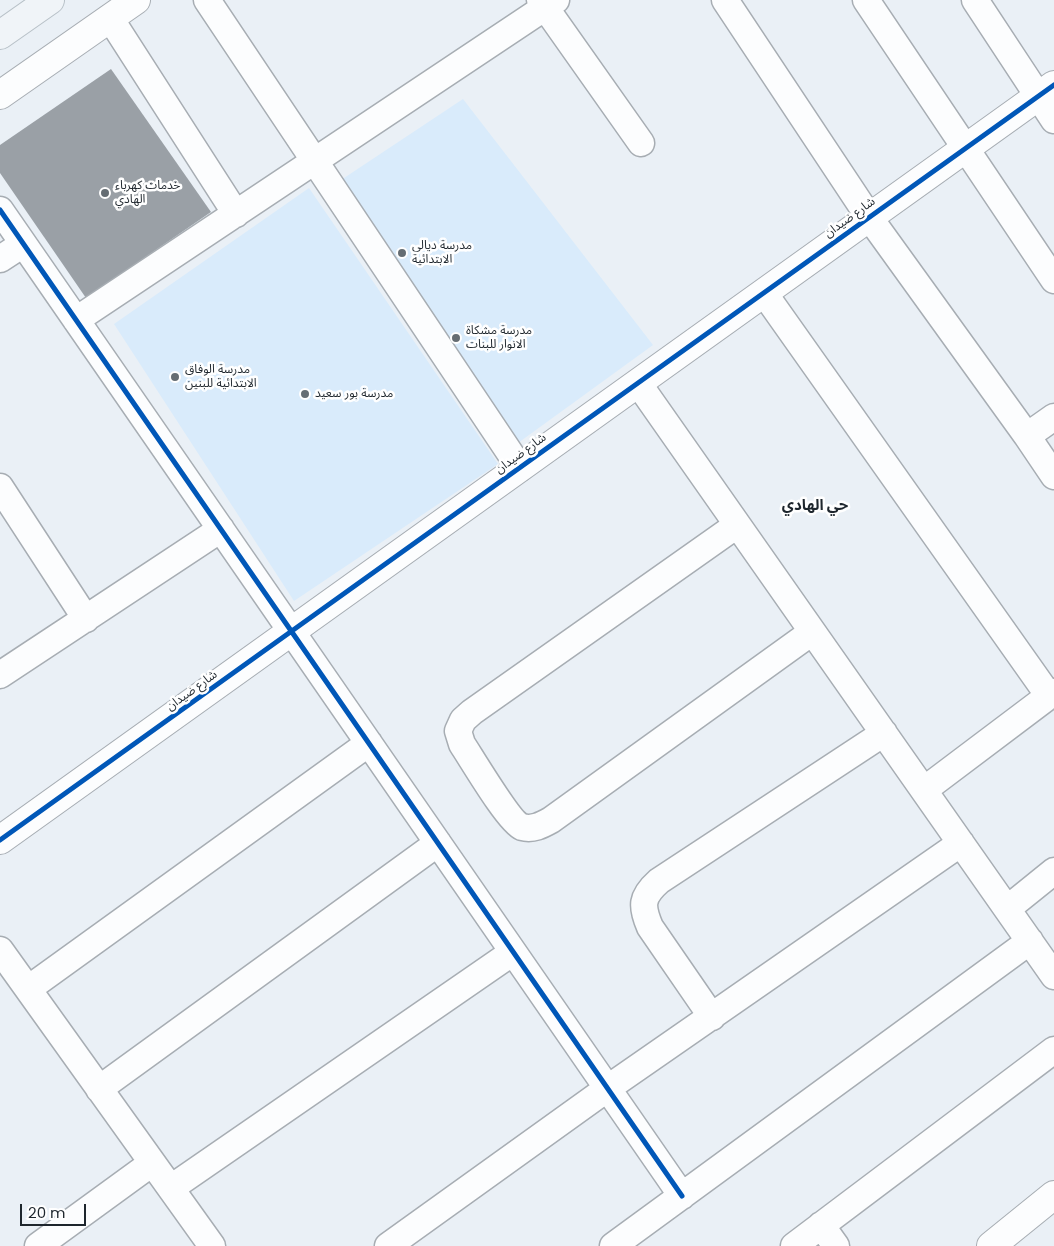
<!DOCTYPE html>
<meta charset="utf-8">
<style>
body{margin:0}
#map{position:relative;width:1054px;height:1246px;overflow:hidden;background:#eaf0f6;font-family:Poppins,sans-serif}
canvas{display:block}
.scale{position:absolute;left:20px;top:1204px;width:66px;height:22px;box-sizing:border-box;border:2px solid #1e262d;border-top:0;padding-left:6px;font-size:15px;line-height:18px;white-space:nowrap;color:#1e262d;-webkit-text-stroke:4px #fff;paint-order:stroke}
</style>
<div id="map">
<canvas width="1054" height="1246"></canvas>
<div class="scale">20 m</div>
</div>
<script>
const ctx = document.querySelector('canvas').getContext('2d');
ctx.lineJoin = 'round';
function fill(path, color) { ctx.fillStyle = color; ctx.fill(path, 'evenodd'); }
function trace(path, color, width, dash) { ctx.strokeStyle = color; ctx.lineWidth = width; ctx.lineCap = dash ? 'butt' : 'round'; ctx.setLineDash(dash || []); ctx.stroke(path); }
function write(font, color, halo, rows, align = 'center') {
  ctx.font = font + ' Poppins,"Noto Sans Arabic",sans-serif'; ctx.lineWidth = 5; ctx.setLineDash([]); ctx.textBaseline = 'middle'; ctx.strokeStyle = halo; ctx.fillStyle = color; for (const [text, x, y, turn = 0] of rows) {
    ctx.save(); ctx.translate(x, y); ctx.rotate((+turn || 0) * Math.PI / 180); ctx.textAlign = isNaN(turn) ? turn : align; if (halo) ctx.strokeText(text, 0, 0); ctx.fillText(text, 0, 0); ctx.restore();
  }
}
const built = new Path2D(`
 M463,99L653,345L518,443L341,180Z
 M309,188L498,464L294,601L114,324Z`);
const building = new Path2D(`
 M111,69L211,212L86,298L0,173V145Z`);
const minor = new Path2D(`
 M207,0L520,468
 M540,0L641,143
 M725,0L869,217L1027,436L1054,476
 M866,0L1054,280
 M975,0L1054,120
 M110,18L236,214
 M0,210L682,1196
 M0,259L23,244
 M764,293L1049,696
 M76,320L556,0
 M638,383L1054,976
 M1027,436L1054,417
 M0,487L86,619
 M737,525L472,712L463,720L458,731L462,744C472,759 509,822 522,827C533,830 542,825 551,820L812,632
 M0,675L221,529
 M924,790L1054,692
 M1007,909L1054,871
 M0,950L212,1246
 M28,989L369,743
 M712,1017L650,927C641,906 641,897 659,881L884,733
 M99,1089L438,843
 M171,1188L513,952
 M821,1225L836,1246
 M38,1246L152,1163
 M388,1246L608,1088L961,843
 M613,1246L1030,941
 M794,1246L1054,1050`);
const tertiary = new Path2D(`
 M0,95L136,0
 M0,840L1054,85
 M991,1246L1054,1195`);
const primary = new Path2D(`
 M0,35L50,0`);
const cycleway = new Path2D(`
 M0,210L682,1196
 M0,840L1054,85`);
const markers = [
 [105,193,5,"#656d73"],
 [402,253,5,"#656d73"],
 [456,338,5,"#656d73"],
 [175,377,5,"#656d73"],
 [305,394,5,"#656d73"]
];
const poiNames = [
 ["خدمات كهرباء",115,186],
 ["الهادي",115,200],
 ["مدرسة ديالى",412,246],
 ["الابتدائية",412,260],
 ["مدرسة مشكاة",466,331],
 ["الانوار للبنات",466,345],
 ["مدرسة الوفاق",185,370],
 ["الابتدائية للبنين",185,384],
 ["مدرسة بور سعيد",315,394]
];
const streetNames = [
 ["شارع ضيدان",850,218,-36],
 ["شارع ضيدان",521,454,-36],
 ["شارع ضيدان",192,691,-36]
];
const quarterNames = [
 ["حي الهادي",815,506]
];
fill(built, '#d9ebfb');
fill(building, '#9aa0a6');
trace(minor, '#a7adb3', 29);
trace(tertiary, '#a7adb3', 30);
trace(primary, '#b7c0c7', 30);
trace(minor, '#fcfdfe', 26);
trace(tertiary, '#fcfdfe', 28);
trace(primary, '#f0f4f8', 28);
trace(cycleway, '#0057b8', 5);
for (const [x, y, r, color] of markers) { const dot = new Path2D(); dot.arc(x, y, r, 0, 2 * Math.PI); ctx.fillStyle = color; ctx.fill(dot); trace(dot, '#fff', 2); }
write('12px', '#1e262d', '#fff', poiNames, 'left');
write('12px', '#1e262d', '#fff', streetNames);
write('bold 15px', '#1e262d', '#fff', quarterNames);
</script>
